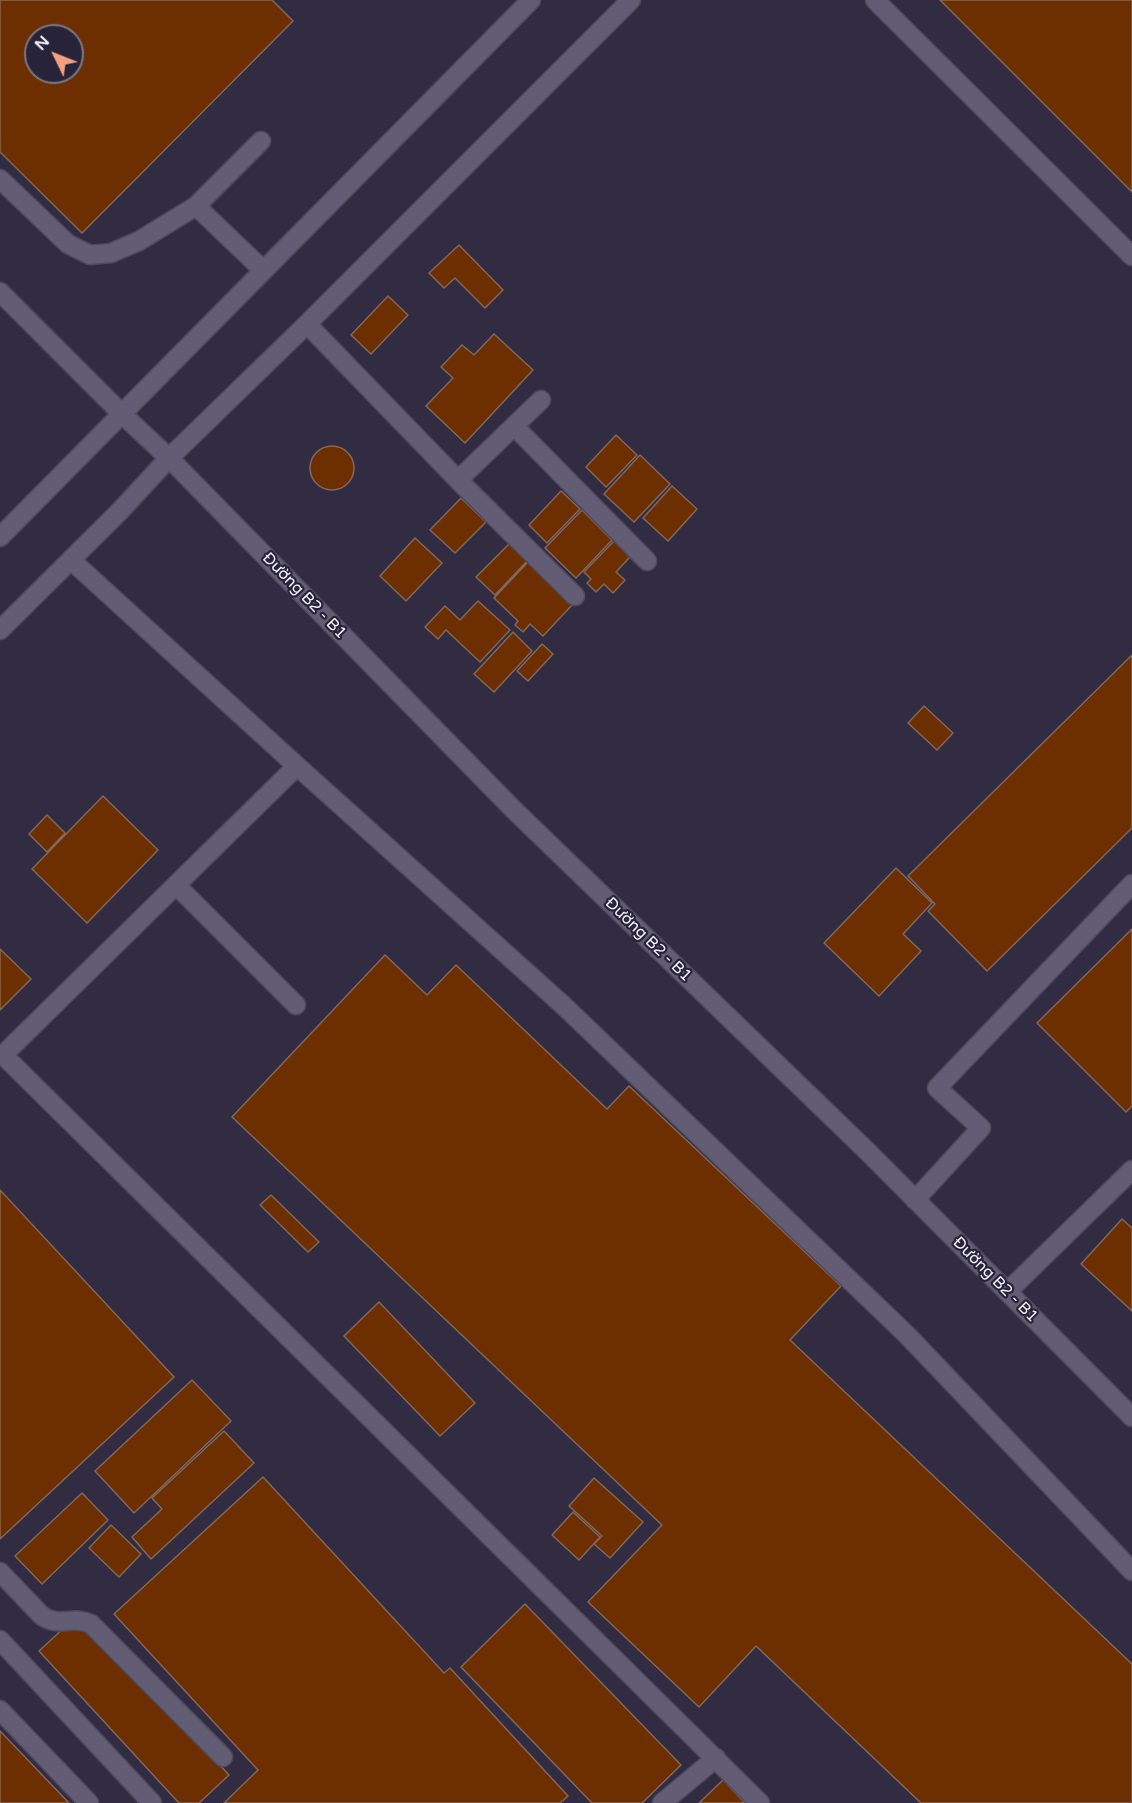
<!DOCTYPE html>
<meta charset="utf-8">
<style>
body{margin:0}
#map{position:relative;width:1132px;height:1803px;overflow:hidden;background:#312c42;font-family:"Varela Round",sans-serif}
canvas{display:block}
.north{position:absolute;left:24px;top:24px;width:60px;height:60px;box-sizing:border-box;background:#272338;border:2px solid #797687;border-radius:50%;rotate:313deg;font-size:16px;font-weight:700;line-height:24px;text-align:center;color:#f4f2fd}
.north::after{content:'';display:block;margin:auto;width:21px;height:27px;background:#f3a081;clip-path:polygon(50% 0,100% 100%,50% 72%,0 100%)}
</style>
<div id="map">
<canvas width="1132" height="1803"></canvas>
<div class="north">N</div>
</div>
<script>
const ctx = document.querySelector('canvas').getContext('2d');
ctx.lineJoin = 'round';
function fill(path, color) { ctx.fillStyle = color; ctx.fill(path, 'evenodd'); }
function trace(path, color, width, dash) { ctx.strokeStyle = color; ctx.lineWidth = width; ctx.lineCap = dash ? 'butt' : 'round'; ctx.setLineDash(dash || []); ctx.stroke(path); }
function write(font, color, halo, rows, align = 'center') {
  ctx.font = font + ' "Varela Round",sans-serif'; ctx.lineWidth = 4.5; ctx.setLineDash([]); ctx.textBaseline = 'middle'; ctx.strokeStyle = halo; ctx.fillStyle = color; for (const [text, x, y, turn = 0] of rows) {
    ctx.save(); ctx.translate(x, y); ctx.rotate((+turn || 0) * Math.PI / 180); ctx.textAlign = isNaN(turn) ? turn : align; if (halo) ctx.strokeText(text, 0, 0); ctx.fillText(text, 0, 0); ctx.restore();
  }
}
const building = new Path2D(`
 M0,0H272L293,21L82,233L0,152ZM36,36H72V72H36Z
 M940,0H1132V192Z
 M459,245L503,290L485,308L455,278L444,288L429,273Z
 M388,296L408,315L371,354L351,335Z
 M494,334L533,370L465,443L426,406L453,378L441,367L462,345L474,355Z
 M616,435L637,455L606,487L586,467Z
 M310 468a22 22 0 1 1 44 0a22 22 0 1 1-44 0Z
 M640,455L670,484L634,522L604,494Z
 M672,486L697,509L668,541L643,518Z
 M561,491L580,509L547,543L529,525Z
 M461,498L486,522L455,553L430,530Z
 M582,510L612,540L576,578L545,548Z
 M415,538L442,563L406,601L380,576Z
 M614,541L630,557L616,572L625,580L613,593L604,584L596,592L587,583L591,579L584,572Z
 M510,543L528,560L495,595L476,577Z
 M528,562L573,604L543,636L530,624L523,632L515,625L518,621L494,598Z
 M478,601L510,630L480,662L446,630L438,639L425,627L445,606L460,620Z
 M513,632L532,651L494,692L474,674Z
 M542,644L553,654L528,681L517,671Z
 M1132,655V828L987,971L928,911L935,904L908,876Z
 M924,706L953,733L937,750L908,723Z
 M103,796L158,850L87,923L32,869Z
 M47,815L65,833L47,852L29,834Z
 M896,868L932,903L903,934L921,951L879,996L824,943Z
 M1132,929V1106L1126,1112L1037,1023Z
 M0,949L31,979L0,1010Z
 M385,955L427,995L456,965L607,1109L629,1086L841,1286L790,1340L1132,1664V1803H921L756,1646L699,1707L588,1602L662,1525L232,1117Z
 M0,1190L174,1377L0,1539Z
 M271,1195L319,1242L308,1252L260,1205Z
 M1122,1219L1132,1228V1311L1081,1264Z
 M379,1302L475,1403L440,1436L344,1336Z
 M192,1380L231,1421L134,1513L95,1471Z
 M224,1431L254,1463L151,1559L132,1537L162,1509L152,1498Z
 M263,1477L444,1673L450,1668L568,1796L560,1803H224L258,1770L114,1614Z
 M594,1478L643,1522L610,1558L594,1544L602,1536L569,1506Z
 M82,1493L108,1520L42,1584L15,1556Z
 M573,1512L600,1537L579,1560L552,1535Z
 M111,1525L141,1554L119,1577L89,1548Z
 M525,1604L681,1765L642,1803H592L461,1667Z
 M80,1613L229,1775L199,1803H179L39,1651Z
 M0,1731L69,1803H0Z
 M723,1780L745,1803H699Z`);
const minor = new Path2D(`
 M875,0L1132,256
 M0,179L68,244L90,255L111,253L139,241L196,206L261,141
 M196,206L263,270
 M0,292L122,414L169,458L514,810L868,1152L1132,1417
 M307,324L458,480L541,400
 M514,426L647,561
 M458,480L575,596
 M0,537L531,0
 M71,560L297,766L3,1055L760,1803
 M0,630L120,511L169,458L307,324L631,0
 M297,766L564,1006L907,1335L1132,1571
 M176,885L296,1005
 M915,1200L981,1128L937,1088L1132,884
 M1007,1292L1132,1170
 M0,1572L42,1616C61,1628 72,1615 91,1624L223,1757
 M0,1640L152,1803
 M0,1710L89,1803
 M662,1803L716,1758`);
const streetNames = [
 ["Đường B2 - B1",304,596,46],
 ["Đường B2 - B1",648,940,44],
 ["Đường B2 - B1",995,1280,45]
];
fill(building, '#6d2e00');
trace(building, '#82685b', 1.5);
trace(minor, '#4e495b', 21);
trace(minor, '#625d75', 18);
write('16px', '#f4f2fd', '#272338', streetNames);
</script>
